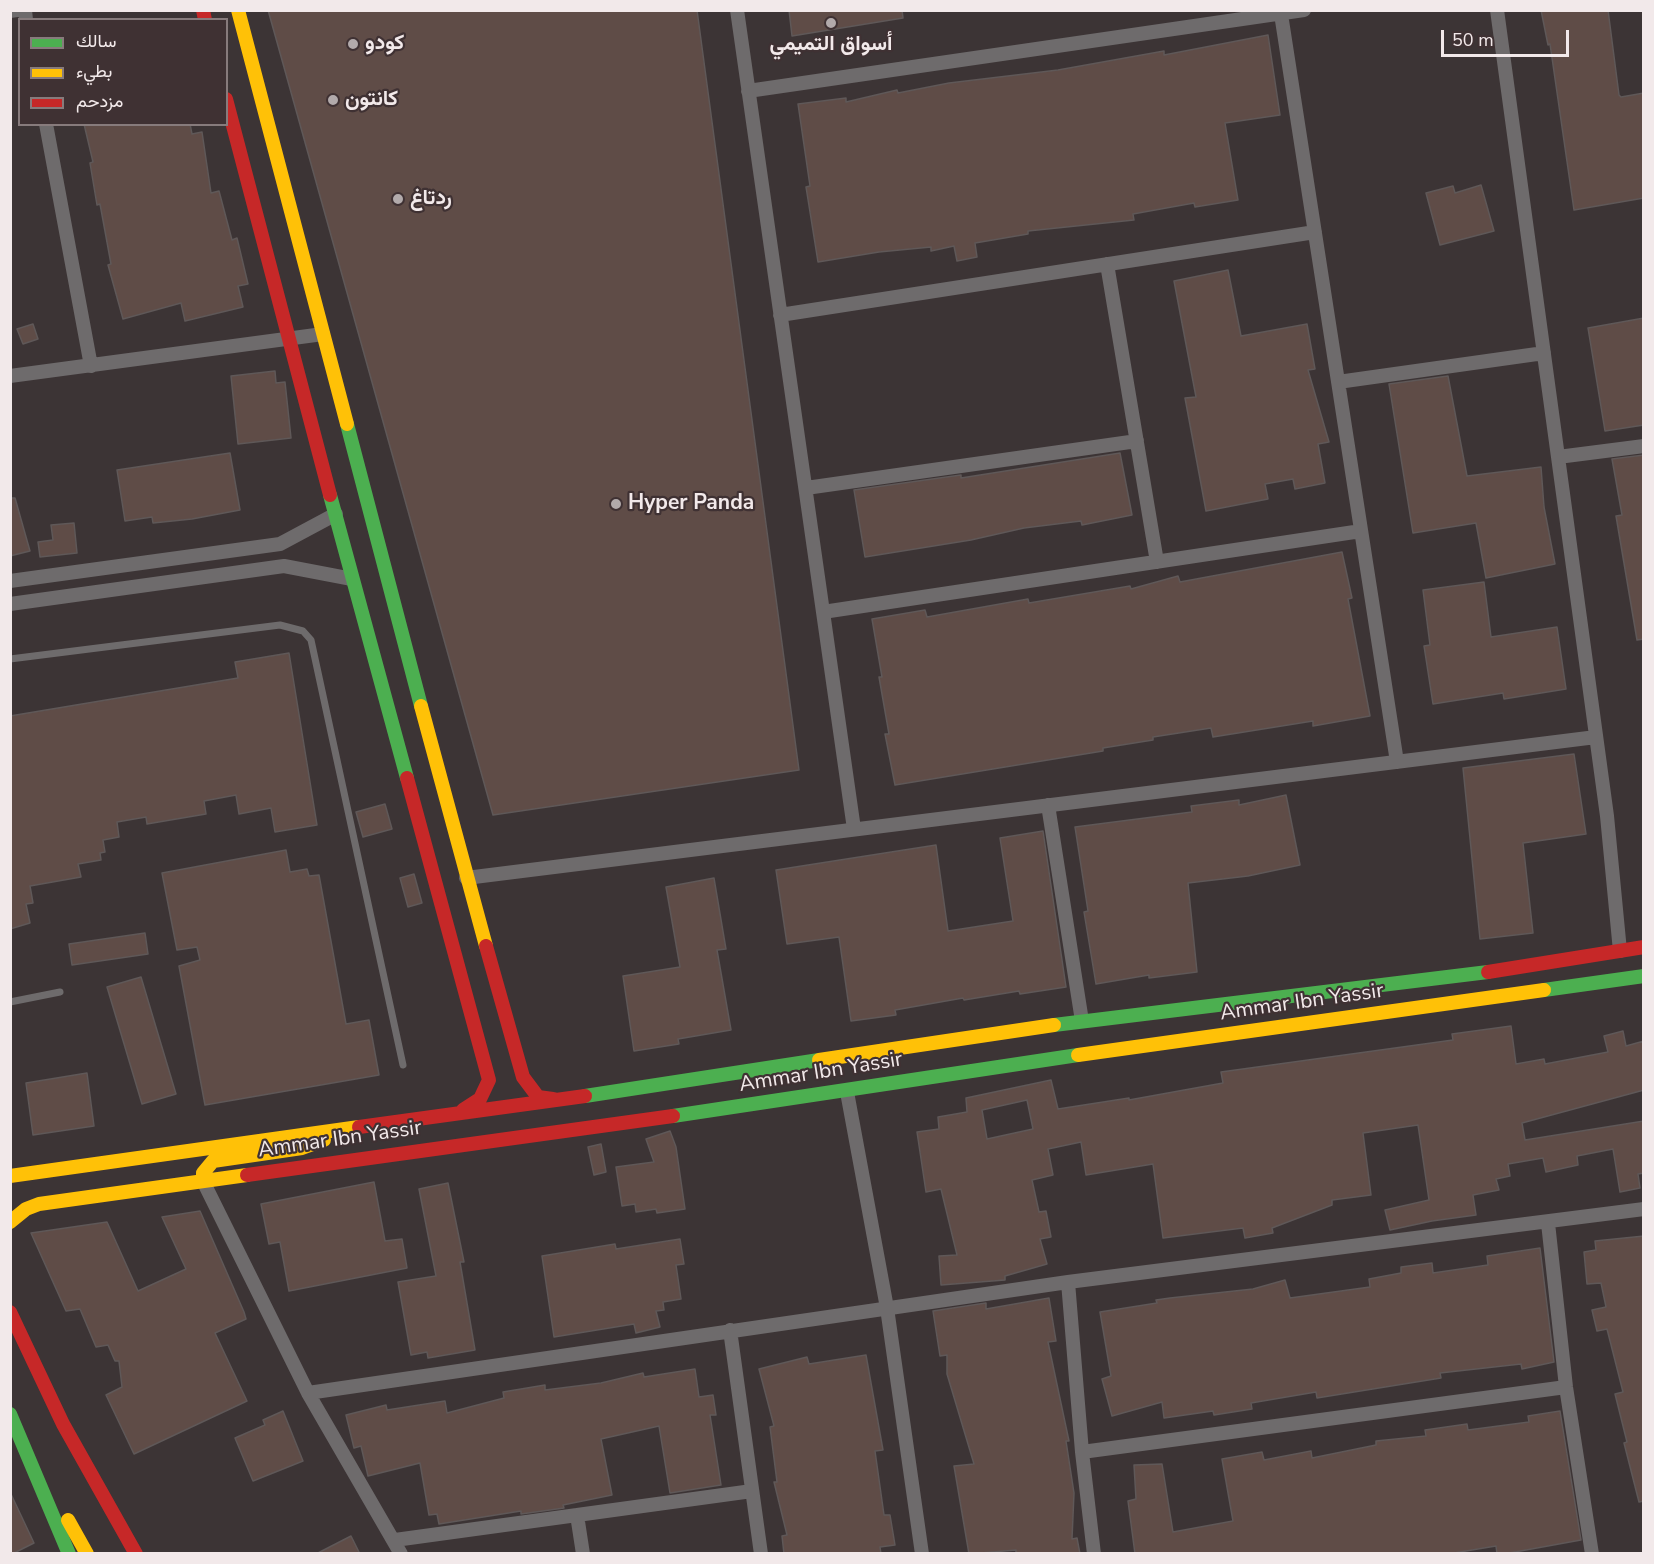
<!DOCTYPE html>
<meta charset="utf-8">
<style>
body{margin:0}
#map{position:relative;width:1654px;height:1564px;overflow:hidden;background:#3c3435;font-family:"Nunito Sans",Vazirmatn,sans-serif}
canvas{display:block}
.frame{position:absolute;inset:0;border:12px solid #f2e9ea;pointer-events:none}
.legend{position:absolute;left:18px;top:18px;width:210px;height:108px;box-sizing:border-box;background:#3f3133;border:2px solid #877b7c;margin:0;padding:8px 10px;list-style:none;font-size:18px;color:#f2e9ea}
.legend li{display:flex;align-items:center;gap:12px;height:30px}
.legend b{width:30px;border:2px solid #877b7c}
.scale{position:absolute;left:1441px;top:30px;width:128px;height:27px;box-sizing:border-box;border:3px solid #f2e9ea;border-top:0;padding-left:8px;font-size:18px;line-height:21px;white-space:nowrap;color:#f2e9ea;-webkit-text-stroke:4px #3f3133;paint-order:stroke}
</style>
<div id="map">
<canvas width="1654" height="1564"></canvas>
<div class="frame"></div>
<ul class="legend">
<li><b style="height:8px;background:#4caf50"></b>سالك</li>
<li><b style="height:8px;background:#ffc107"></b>بطيء</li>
<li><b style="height:8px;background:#c62828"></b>مزدحم</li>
</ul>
<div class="scale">50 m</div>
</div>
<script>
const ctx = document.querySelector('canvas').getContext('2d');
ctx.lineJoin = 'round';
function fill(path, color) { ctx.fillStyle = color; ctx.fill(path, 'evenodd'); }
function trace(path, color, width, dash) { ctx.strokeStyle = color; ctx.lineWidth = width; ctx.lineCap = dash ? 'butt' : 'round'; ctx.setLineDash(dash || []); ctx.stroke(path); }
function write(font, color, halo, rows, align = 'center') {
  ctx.font = font + ' "Nunito Sans",Vazirmatn,sans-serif'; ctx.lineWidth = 4.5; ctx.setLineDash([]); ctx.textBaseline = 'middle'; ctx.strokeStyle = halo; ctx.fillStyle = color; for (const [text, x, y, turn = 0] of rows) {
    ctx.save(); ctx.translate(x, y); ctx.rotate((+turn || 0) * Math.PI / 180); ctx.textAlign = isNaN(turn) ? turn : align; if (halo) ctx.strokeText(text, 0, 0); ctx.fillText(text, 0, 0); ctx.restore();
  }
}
const building = new Path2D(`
 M268,10H697L799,770L493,815Z
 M789,10H902L903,18L792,36Z
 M1541,10H1608L1619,95L1621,97L1644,93V198L1574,210L1550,44L1548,45Z
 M1268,35L1280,115L1225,123L1238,200L1195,207L1194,203L1133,214L1134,220L1028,231V234L975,243L977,257L957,261L954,246L931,251V247L879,252L818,262L806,187L810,186L798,104L846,98V102L897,90L898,93L949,83L1058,70L1164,51V55Z
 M84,124H190L192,134L202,132L211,193L219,191L232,240L237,238L248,284L238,286L243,307L185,321L181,303L123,319L108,265L111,264L100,204L97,205L90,163L93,162Z
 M1481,185L1494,231L1440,245L1426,193L1453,186L1455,193Z
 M1228,270L1241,336L1307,324L1315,369L1308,370L1329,442L1318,444L1325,483L1295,489L1293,479L1265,484L1268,499L1206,511L1185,398L1196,397L1174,281Z
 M1644,318V425L1605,431L1588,328Z
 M33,324L38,339L23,344L17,329Z
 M275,371L276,383L285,382L291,438L238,444L231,376Z
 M1448,376L1467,476L1541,467L1544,507L1555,564L1486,578L1476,523L1413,533L1389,384Z
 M230,453L240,510L192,519L153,523L152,517L125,521L117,470Z
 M1120,453L1132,515L1082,525L1081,521L1024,528L971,540L865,557L854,490L961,475V478Z
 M1644,455V639L1637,640L1616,516L1622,515L1612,459Z
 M10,498H15L30,551L10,556Z
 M74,523L77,553L40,557L38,542L53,540L51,525Z
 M1342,552L1352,598L1348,599L1370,716L1313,726V721L1213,737L1211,728L1153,737V740L1103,748V751L895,785L885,734H889L879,677H882L872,619L925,610L927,617L1028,599L1029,603L1130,586L1131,589L1178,576L1180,582Z
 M1484,582L1491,637L1557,627L1566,689L1504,699L1503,693L1433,704L1424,646L1430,645L1423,590Z
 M289,653L317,825L275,832L271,808L239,814L236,795L204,801L206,814L147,824L146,817L117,822L119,837L103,840L105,852L100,853L101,860L78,864L81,877L30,886L33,903L26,904L30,923L10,929V716L238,678L235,662Z
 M1574,754L1586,834L1523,843L1533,933L1480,939L1463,768Z
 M1286,795L1300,865L1248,876L1188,883L1197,972L1149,978V975L1096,984L1084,912L1088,911L1075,827L1192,812L1191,806L1239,800V805Z
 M385,804L392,829L363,837L356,812Z
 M1043,831L1066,987L1020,994L1019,991L964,1000L963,998L895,1010L896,1015L851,1021L839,937L787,944L776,870L936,845L948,931L1013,921L1000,838Z
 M286,850L290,872L307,869L309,876L319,875L346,1024L369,1020L379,1075L205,1105L179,966L200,960L197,947L177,950L162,873Z
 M414,874L422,903L408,907L400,878Z
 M714,878L726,949L717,950L731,1030L678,1039L679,1044L634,1051L623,976L680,967L666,887Z
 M145,933L148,954L72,965L69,944Z
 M141,977L176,1094L142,1104L107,987Z
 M1511,1026L1516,1064L1544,1059L1545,1064L1608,1052L1604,1036L1623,1031L1626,1046L1644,1041V1090L1522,1123L1525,1140L1644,1121V1173L1638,1174L1640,1188L1620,1192L1613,1149L1577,1156L1578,1165L1546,1172L1543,1158L1508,1164L1510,1176L1496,1179L1499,1190L1473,1195L1476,1215L1432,1221L1390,1230L1385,1210L1429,1200L1418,1125L1363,1133L1371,1195L1332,1200V1205L1272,1228L1273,1233L1245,1238L1243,1228L1163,1238L1153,1164L1086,1175L1081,1142L1048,1149L1053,1175L1032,1180L1039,1212L1046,1211L1051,1237L1040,1239L1047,1264L1005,1276V1280L941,1285L939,1256L957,1255L941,1189L926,1192L917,1132L939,1129L938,1117L967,1112L966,1098L1051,1080L1058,1109L1129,1098V1100L1223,1083L1221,1072L1453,1040L1452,1034ZM1027,1100L1033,1129L987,1139L982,1110Z
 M87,1073L94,1126L33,1135L26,1083Z
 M670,1131L676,1147L685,1209L657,1213L656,1209L636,1212L635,1204L622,1206L616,1167L654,1162L646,1139Z
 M601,1144L606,1172L594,1175L588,1147Z
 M374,1182L385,1241L402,1239L407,1268L289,1291L280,1242L269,1244L261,1204Z
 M448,1183L464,1262H460L475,1350L428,1358L427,1352L411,1355L398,1282L436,1276L419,1189Z
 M200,1211L244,1312L246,1319L215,1333L247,1401L134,1454L106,1395L122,1387L119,1361H115L108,1345L96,1347L80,1309L66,1311L31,1233L107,1222L138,1291L186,1269L162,1217Z
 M1644,1236V1501L1639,1502L1624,1443L1627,1442L1615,1394L1623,1392L1607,1329L1597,1331L1592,1310L1606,1307L1601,1283L1587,1284L1584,1252L1596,1250L1595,1241Z
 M680,1239L684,1264L676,1265L681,1299L663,1302L664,1310L656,1311L660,1327L636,1333L634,1324L554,1337L542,1256L615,1244L616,1249Z
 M1540,1248L1554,1362L1522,1369L1521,1364L1440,1373L1441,1378L1317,1398L1316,1392L1251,1403L1252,1409L1214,1415L1213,1411L1164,1418L1162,1402L1112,1416L1102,1379L1111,1376L1100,1312L1157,1303L1156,1300L1170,1298L1253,1289L1285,1280L1290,1298L1370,1287L1369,1279L1401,1273V1267L1432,1263L1433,1273L1488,1265L1487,1256Z
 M1049,1298L1056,1341L1048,1342L1069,1441H1066L1074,1493L1072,1539L1077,1538L1080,1554H1016V1550L969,1554L954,1466L974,1464L947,1374V1355L940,1356L933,1311L986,1303V1309Z
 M866,1355L883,1450L875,1451L884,1515H890L895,1545L880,1547L881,1554H784L782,1536L787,1535L774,1482H777L770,1427L774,1426L759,1369L807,1357L809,1364Z
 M695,1369L699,1397L713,1395L716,1415H710L721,1485L670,1493L659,1426L601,1439L612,1495L563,1505L564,1508L521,1514V1511L439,1524L437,1514L429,1515L420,1463L368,1476L361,1446L354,1448L346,1415L386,1405L387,1410L445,1401L447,1413L504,1398L503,1392L545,1385V1390L601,1383L643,1373L644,1377Z
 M283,1411L303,1461L253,1481L235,1438L265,1425L263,1420Z
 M1560,1411L1581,1540L1504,1554H1497L1496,1546L1448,1554H1135L1128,1501L1136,1499L1134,1465L1162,1464L1173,1532L1233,1521L1222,1459L1262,1452L1264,1460L1311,1451L1312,1458L1376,1445V1441L1426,1436L1425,1430L1467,1424L1468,1430L1529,1422L1528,1416Z
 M10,1492L34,1543L12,1554H10Z
 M351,1536L360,1554H316Z`);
const lane = new Path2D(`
 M10,659L280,625L303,631L311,640L403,1065
 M10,1002L60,992`);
const street = new Path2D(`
 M25,10L26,20
 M737,10L854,829
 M1497,10L1607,816L1620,951
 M10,11L17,10
 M1281,14L1397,762
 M748,91L1304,10
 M46,124L91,366
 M1107,264L1157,562
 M780,315L1315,232
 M10,376L323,334
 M1338,382L1544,353
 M1558,457L1644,446
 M806,488L1137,441
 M10,581L280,544L336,514
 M10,604L284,566L352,579
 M823,612L1361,531
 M1048,805L1082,1021
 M466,878L1596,737
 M847,1092L887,1308L922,1554
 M203,1181L308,1393L401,1554
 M1548,1223L1566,1387L1592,1554
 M1068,1282L1082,1452L1094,1554
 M730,1330L761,1554
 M308,1393L1068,1282L1644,1209
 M1082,1452L1566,1387
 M577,1515L583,1554
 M395,1540L752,1491`);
const fast = new Path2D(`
 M347,424L421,706
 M330,495L407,778
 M1544,990L1644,976
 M1054,1025L1488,972
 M585,1096L819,1060
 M673,1116L1078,1055
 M10,1414L69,1554`);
const slow = new Path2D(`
 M238,10L347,424
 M421,706L486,946
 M1078,1055L1544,990
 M819,1060L1054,1025
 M10,1176L359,1127
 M203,1181V1173L213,1161L302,1148L324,1140
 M10,1222L26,1209L39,1204L247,1175
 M68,1520L87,1554`);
const jam = new Path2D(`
 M203,10L205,20
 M226,99L330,495
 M407,778L489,1080L480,1099L463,1110
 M486,946L523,1077L538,1097L553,1099
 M1488,972L1644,947
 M359,1127L585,1096
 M247,1175L673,1116
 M10,1312L63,1424L136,1554`);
const markers = [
 [831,23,6,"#b2aaab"],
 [353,44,6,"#b2aaab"],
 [333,100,6,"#b2aaab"],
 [398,199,6,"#b2aaab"],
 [616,504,6,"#b2aaab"]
];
const poiNames = [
 ["كودو",365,44],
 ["أسواق التميمي",831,45,"center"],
 ["كانتون",345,100],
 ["ردتاغ",410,199],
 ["Hyper Panda",628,504]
];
const streetNames = [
 ["Ammar Ibn Yassir",1302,1003,-8],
 ["Ammar Ibn Yassir",821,1073,-9],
 ["Ammar Ibn Yassir",340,1140,-8]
];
fill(building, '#5f4c47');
trace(building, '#5f5858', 1.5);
trace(lane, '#6e6b6c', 7);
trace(street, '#6e6b6c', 14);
trace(fast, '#4caf50', 14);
trace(slow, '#ffc107', 14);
trace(jam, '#c62828', 14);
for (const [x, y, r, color] of markers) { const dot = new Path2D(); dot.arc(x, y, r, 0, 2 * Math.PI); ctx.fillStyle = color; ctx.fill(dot); trace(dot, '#3f3133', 2); }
write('bold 21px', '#f2e9ea', '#3f3133', poiNames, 'left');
write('21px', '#f2e9ea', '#3f3133', streetNames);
</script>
